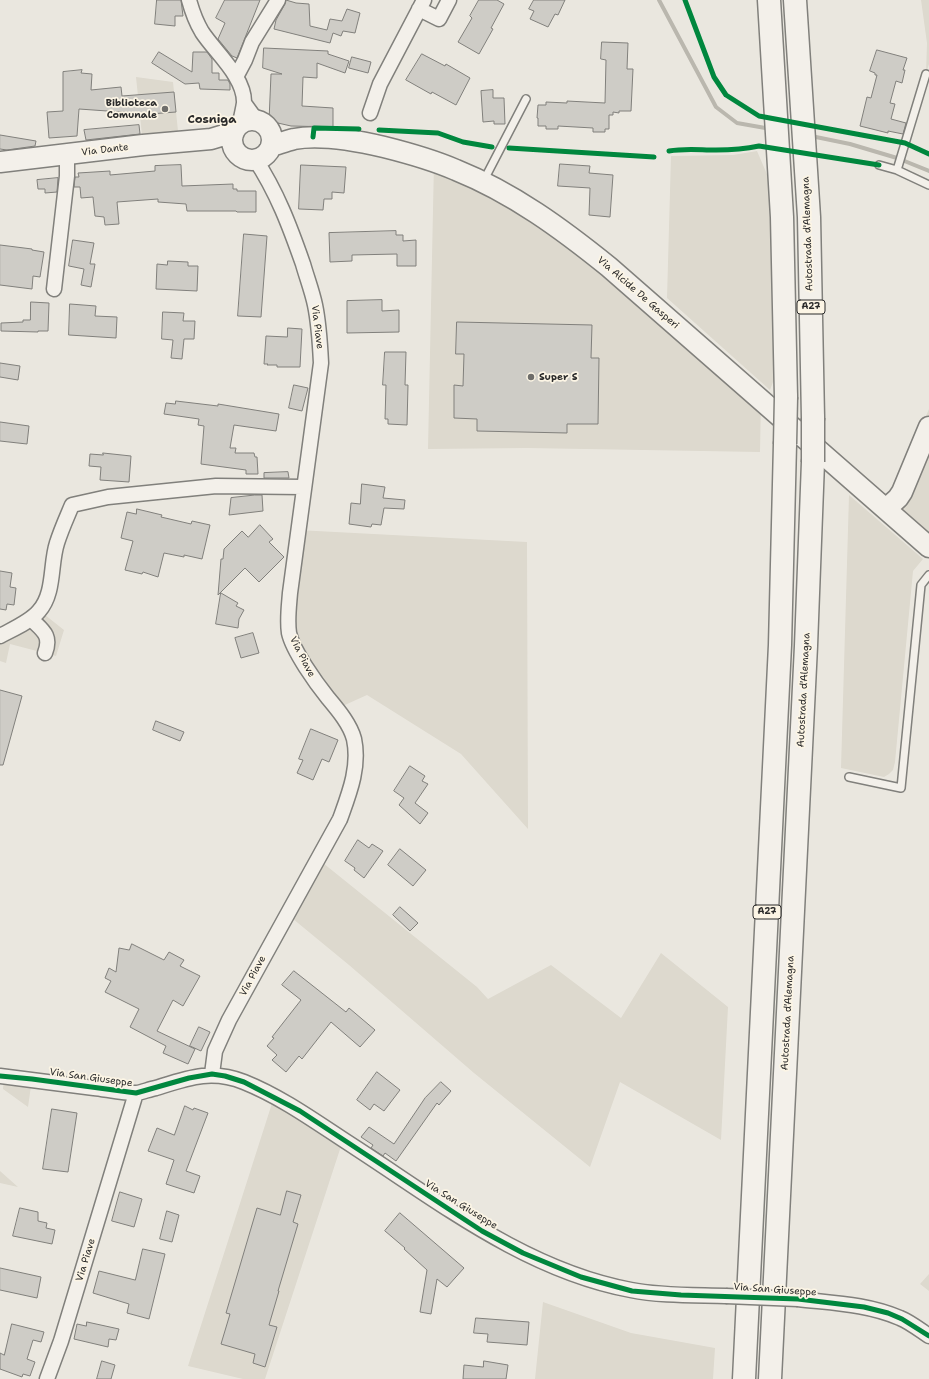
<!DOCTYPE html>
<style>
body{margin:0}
canvas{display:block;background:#eae7df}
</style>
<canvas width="929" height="1379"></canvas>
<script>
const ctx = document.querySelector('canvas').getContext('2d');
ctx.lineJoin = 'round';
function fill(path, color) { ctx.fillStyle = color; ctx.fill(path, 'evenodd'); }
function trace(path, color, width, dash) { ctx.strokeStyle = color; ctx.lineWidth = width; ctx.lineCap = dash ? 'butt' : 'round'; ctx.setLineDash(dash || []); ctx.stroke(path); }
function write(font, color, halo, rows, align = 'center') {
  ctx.font = font + ' "Shantell Sans",sans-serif'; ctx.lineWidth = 3.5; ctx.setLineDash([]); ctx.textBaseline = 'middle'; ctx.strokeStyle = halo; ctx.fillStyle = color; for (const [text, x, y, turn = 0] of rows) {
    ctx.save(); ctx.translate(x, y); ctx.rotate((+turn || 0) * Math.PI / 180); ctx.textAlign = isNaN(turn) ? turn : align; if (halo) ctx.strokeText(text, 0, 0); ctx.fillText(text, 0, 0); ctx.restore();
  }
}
const built = new Path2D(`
 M921,0H929V64L926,74L927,43Z
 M136,77L173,82L179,141L143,145Z
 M757,151L772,186L776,374L770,390L667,298L671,156L733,155Z
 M434,162L511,197L761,400L760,452L527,448L428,449Z
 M929,409V547L886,509Z
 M849,495L923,559L913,571L895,762L893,770L889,774L884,777L841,768Z
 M297,530L527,542L528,829L461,754L367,695L336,709L293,643Z
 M40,611L64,630L56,656L10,644L6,663L0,661V636Z
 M318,859L477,987L488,999L551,965L621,1018L661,953L728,1007L721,1140L620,1082L590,1167L474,1073L349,965L287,914Z
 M4,1077L32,1079L28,1107L3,1089Z
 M274,1097L343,1140L265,1379H243L188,1366Z
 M0,1171L18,1187L0,1183Z
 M929,1274V1291L920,1284Z
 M543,1302L631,1333L715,1348L713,1379H535Z`);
const stream = new Path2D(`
 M659,0L716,107L737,123L771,129
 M811,136L850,144L897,158L929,171`);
const building = new Path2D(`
 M157,0H181L183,16H175V26L155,24Z
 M225,0H260L237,58L232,56L218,39L225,23L216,18Z
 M286,0L296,3L309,4L310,26L327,30L330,19L342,21L347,9L360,13L355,33L343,31L341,36L333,33L330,43L274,29L276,20L285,4Z
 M479,0H497L504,4L491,28L493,29L479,54L458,42L472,18L470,16Z
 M534,0H565L558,15L555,14L548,27L530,19L534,11L529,9Z
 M602,42L628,43L627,69H633L631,111H619V113L613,112V115H609V129H605V132H593V128L558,126V129H546V126H538V118H537L538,105H546V102L567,103V101L605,103L606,60L601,59Z
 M264,48L328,51V54L349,61L345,73L317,63V78L303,77L302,106L333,108V127L291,126L269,121L271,74H282L263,68Z
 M877,50L907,58L903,70H905L902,83L896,81L890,103L895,104L891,119L906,123L903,134L888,131V133L860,126L867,97L871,98L877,75H875V73L870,71Z
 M159,52L192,72L193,52H207L212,59V73H219V80H228L230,84V90L200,89L199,83L185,84L152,63Z
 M422,54L445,66L446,64L470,78L456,105L432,92L431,94L406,80Z
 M352,57L371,62L368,73L349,68Z
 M82,70L81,73L92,74L91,90L121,87L122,96L174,92L176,112L150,114L79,109L77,136L49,138L47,112L63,111V72Z
 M493,90V98H504L505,124H494V121L483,122L481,91Z
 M139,125L140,134L86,140L84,130Z
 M0,135L36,141L35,146L7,150L0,149Z
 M560,164L590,166L589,173L613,175L610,217L589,215L590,188L558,186Z
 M181,165L182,186L233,184V189H237V191H256V212H237L236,211H187L186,204L158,202V199L117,202L119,224L105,225L104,217L95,216L93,197L81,198L80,187H74L75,177H79L78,173L110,171V175L155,171V166Z
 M301,165L346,167L344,193L332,192V199H324L323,210L299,209Z
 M58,178L57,192L45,193V189H38L37,180Z
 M396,231V235H403V241L416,240V266H397V254L352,255V261L330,262L329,233Z
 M244,234L267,236L261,317L238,316Z
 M73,240L94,243L90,264H95L91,287L81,285L84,269L69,266Z
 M0,245L32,249V250L44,252L40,277L33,276L32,289L0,285Z
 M168,261L188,262V266H198L197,291L156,289L157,264L167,265Z
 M382,300V311L399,310V332L347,333V301Z
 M31,302L49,303L48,331H38V332L1,331V323L23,322V320H30Z
 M70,304L96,306L95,316L117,317L116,338L69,335Z
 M163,312L184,313L183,321H195L194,339H184L182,359L171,358L173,340L162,339Z
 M457,322L592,325L591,358H599L598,424H567V433L477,431V419L454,418V385L463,386L464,354H456Z
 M288,328L302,329L300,367H277V365H267L268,364H264L266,336L287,337Z
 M385,352H406L405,385H408L407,425L388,424V419H385L386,385H383Z
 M0,363L20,366L18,380L0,377Z
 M294,385L308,388L302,411L289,408Z
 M176,401L218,406V404L279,414L276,431L234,425L230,448H236L235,453H254L255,457H257L258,474H246V470L201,464L204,426L198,425L199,419L164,414L166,403L175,404Z
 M0,422L29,426L27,444L0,441Z
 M103,453L131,456L129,482L100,480L101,467L89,466L90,454L103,455Z
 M288,472L289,478H264V473Z
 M362,484L385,487L383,498L405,500L404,509L384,508L381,525L372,524L371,527L349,524L351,503L360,504Z
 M255,495H262L263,511L229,515L231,498Z
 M137,509L162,515L161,517L191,524L192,521L210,525L202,559L184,555V557L164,553L158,577L143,572L142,574L125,570L133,541L121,538L127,512L136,514Z
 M260,525L273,539L269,542L284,557L259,582L245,568L218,595L221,559H223L224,549L242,531L248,537Z
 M0,571L12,573L10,587L16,588L14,605L7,604L6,610L0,609Z
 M221,593L238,603L236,606L244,610L239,619L238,628L216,624Z
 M253,633L259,653L241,658L235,638Z
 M0,690L22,696L3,765H0Z
 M156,721L184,732L180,741L153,730Z
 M311,729L338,740L329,762L322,759L313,780L297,773L303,760L299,759Z
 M410,766L425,776L422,781L428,784L415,803L428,813L420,824L399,805L404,798L394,791Z
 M358,840L369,848L372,844L383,851L364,878L354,870L355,868L345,861Z
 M400,849L426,870L413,886L388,865Z
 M400,907L418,923L410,931L393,915Z
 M132,944L164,960L169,952L184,960L180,966L200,976L183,1006L173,1000L157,1031L195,1049L188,1064L163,1053L166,1046L130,1027L139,1009L105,992L111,981L105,978L109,968L116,972L119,948L129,950Z
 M294,971L346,1012L349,1008L375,1030L360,1047L331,1022L302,1059L299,1056L286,1072L272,1060L277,1055L267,1046L274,1038L272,1037L301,1000L282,985Z
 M199,1027L210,1032L201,1051L190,1046Z
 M377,1072L400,1090L384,1111L374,1104L370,1110L357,1100Z
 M441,1082L451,1091L439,1105L437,1103L396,1161L385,1153L383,1156L371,1148L373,1145L361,1137L369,1127L394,1144L425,1098Z
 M185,1106L193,1110L194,1108L208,1113L186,1171L200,1176L194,1193L166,1184L174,1160L148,1151L157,1128L174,1135Z
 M52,1109L77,1113L68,1172L43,1169Z
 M287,1191L301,1195L293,1222L298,1224L278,1291H279L269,1325L277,1327L265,1367L253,1363L255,1354L221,1344L230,1314L226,1313L257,1208L280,1215Z
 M120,1192L142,1199L134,1227L112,1221Z
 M20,1208L38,1212V1221L47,1223L46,1228L55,1230L52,1244L13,1236Z
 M167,1211L179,1215L172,1242L160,1239Z
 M400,1213L464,1268L447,1287L437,1279L431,1314L420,1312L427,1270L404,1249L405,1248L385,1231Z
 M143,1249L165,1254L149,1319L127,1313L129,1304L93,1293L99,1271L135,1280Z
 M0,1268L41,1277L37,1298L0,1290Z
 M476,1318L529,1322L527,1345L487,1342L488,1334L474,1333Z
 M87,1322L119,1329L116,1340L109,1339L108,1347L74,1339L77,1324L86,1326Z
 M12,1324L44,1332L41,1342L33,1340L27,1359L35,1362L30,1376L23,1374L22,1377L0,1369V1353L4,1355Z
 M102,1361L115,1365L111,1379H97Z
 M484,1361L508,1365L506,1379H463L464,1365L483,1367Z`);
const lane = new Path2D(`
 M879,165L897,170L929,185
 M897,170L926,74
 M484,180L526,99
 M849,777L901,788L921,585L929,575`);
const street = new Path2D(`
 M189,0C192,11 196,22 202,32C215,52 245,77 244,103C243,110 241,117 240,124
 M419,9L439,19L449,0
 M236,77L245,60L252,42L278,0
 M244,103L257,121
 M370,113L380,84L424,0
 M54,289L67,176V154
 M31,619C42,630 52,635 45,653
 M0,636C13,629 30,622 39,611C55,593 50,564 57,543C61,530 67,517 72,505L108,497L216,486L303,487
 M212,1074L215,1051L229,1020L340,819C349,794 360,767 354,739C350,724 338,710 328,698C316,683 293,651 289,633C287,620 289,606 290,593L321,363C320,343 319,324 315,305C312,291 307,278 303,264C290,227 277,192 255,159
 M0,1076C31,1080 63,1084 94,1088C104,1089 128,1094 137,1093C143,1092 150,1089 156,1088C188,1078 211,1069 244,1082C284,1098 320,1125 356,1148C442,1204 528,1271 631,1290C660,1296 696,1295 726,1296
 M798,1299C832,1303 868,1304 900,1318C910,1322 920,1330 929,1336
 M47,1379L61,1341L136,1093`);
const secondary = new Path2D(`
 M232 140a20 20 0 1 1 40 0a20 20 0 1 1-40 0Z
 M271,146C278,144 286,141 294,139C321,134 358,141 384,147C408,153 433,160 456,170C513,193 562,229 609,267L929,547
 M0,162L143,145L211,139L234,132
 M886,509L898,498L902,492L929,427`);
const highway = new Path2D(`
 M769,0L782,217L786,397
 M795,0L809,217L813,418
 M744,1379L780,645L785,444
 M770,1379L806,646L813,462`);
const streetBridge = new Path2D(`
 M726,1296L798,1299`);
const highwayBridge = new Path2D(`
 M813,418V462
 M785,444L786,397`);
const cycleway = new Path2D(`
 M685,0L714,77L726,95L759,116L905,143L929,154
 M379,130L438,133L463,142L492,147
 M313,137L314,128L359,129
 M509,148L654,157
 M669,151C685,148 700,150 716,150C731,150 745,149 759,146L879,165
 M0,1076L32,1079L136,1093L189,1078L212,1074L225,1076L244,1082L300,1111L482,1231L523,1253L581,1277L632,1291L681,1295L798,1299L864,1307L888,1313L902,1319L929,1336`);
const markers = [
 [165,109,4,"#6e6d6a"],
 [531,377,4,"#6e6d6a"]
];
const shields = [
 [811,307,28],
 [767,912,28]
];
const shieldNames = [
 ["A27",811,307],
 ["A27",767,912]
];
const poiNames = [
 ["Biblioteca",157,103],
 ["Comunale",157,115],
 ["Super S",539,377,"left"]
];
const streetNames = [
 ["Via Dante",105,150,-7],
 ["Autostrada d'Alemagna",808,234,-92],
 ["Via Alcide De Gasperi",638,293,41],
 ["Via Piave",317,327,83],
 ["Via Piave",302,657,63],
 ["Autostrada d'Alemagna",804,690,-87],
 ["Via Piave",253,976,-62],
 ["Autostrada d'Alemagna",788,1013,-87],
 ["Via San Giuseppe",91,1078,8],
 ["Via San Giuseppe",461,1205,32],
 ["Via Piave",86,1260,-73],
 ["Via San Giuseppe",775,1290,4]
];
const quarterNames = [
 ["Cosniga",212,120]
];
fill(built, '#ddd9ce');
trace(stream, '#bab7ae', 4);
fill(building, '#ceccc6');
trace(building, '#81807c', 1);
trace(lane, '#81807c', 10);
trace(street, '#81807c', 17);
trace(secondary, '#81807c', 23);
trace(highway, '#81807c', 25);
trace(lane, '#f3f0ea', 7);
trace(street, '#f3f0ea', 14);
trace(secondary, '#f3f0ea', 20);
trace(highway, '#f3f0ea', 22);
trace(streetBridge, '#81807c', 17, []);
trace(highwayBridge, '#81807c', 25, []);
trace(streetBridge, '#f3f0ea', 14);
trace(highwayBridge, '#f3f0ea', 22);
trace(cycleway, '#00873e', 5);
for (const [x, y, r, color] of markers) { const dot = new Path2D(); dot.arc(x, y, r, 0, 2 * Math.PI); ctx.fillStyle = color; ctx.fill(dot); trace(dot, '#fcf5e5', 1.5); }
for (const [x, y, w] of shields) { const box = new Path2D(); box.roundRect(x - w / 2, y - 7, w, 14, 3); ctx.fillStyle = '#fcf5e5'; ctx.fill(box); trace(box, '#2b2b2b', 1); }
write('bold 9px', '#2b2b2b', null, shieldNames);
write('bold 10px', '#2b2b2b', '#fcf5e5', poiNames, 'right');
write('10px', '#2b2b2b', '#fcf5e5', streetNames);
write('bold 12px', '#2b2b2b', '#fcf5e5', quarterNames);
</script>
